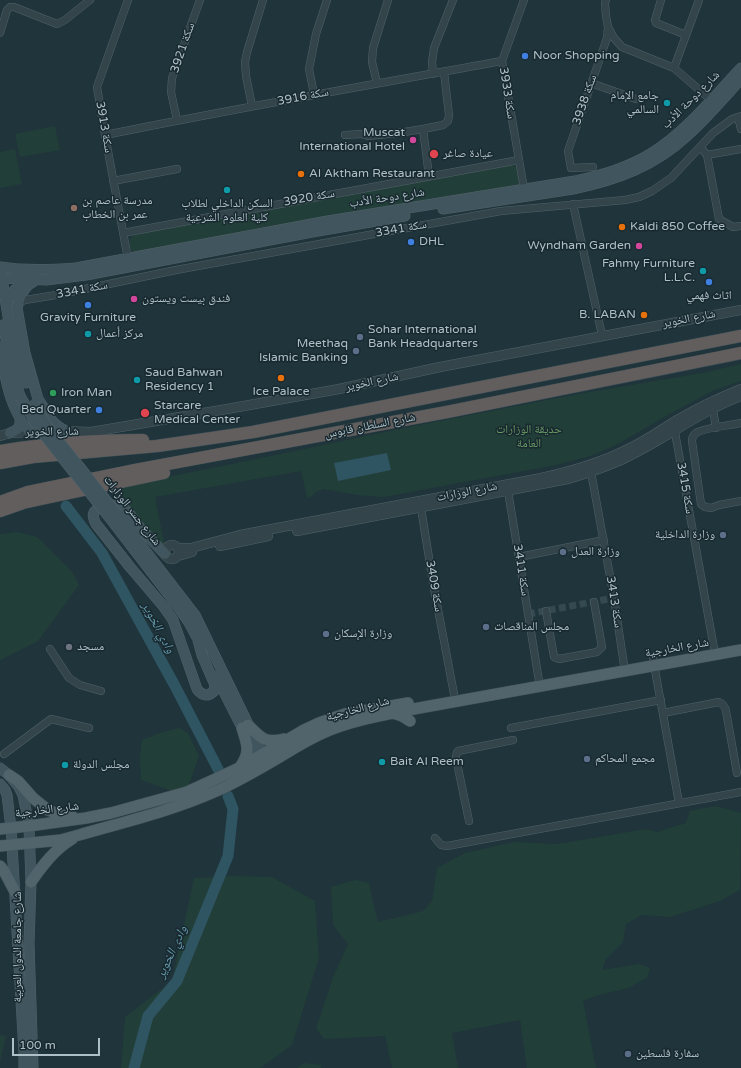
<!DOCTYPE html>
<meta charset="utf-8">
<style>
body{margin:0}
#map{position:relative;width:741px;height:1068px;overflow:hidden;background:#1f343b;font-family:"Varela Round",sans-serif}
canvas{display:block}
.scale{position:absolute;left:12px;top:1038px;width:88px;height:18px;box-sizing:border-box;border:2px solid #aec0c7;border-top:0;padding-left:5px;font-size:12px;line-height:14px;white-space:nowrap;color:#aec0c7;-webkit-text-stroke:3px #192930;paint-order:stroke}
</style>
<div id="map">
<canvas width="741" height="1068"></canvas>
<div class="scale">100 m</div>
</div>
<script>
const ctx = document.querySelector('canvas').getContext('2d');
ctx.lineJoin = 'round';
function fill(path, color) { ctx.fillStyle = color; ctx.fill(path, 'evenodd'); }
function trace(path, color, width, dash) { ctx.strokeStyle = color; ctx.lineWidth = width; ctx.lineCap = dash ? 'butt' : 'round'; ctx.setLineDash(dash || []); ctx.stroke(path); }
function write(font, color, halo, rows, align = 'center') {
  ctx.font = font + ' "Varela Round","Noto Naskh Arabic",sans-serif'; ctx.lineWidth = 3; ctx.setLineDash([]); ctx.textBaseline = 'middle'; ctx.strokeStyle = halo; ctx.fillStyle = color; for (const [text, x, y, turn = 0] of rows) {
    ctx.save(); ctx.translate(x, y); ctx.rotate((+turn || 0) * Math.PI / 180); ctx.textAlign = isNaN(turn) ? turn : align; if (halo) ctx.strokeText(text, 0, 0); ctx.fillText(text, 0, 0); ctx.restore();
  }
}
const green = new Path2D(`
 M55,126L60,150L20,157L15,134Z
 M15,149L22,184L0,188V152Z
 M511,165L517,167L520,184L518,187L296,222L135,252L130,249C129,240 128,239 135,234Z
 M741,364V381L714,390L666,416L616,445L590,456L556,465L384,497L358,495L323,489L316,492L311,497L307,498L301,471L155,497L164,542L161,547L107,489L247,461L404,428L578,394L702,373Z
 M17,532L37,537L73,573L79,585L38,641L0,660V534Z
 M179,728L188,733L199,756L188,788L172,791L141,780L140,758L142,740L162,732Z
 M716,806L741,813L740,890L720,901L670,917L642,915L626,924L623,942L606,959L602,970L639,964L650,968L647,978L628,988L595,996L583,1001L596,1068H527L520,1020L452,1033L458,1068H392L385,1036L324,1039L316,1028L334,975L348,944L333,925L331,887L355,880L369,883L372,898L378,922L423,911L432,901L437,868L465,853L514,842L557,844L646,829L657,832L686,823L690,811Z
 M235,876L272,877L315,901L319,958L292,1045L260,1068H121L125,1017L172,981L194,878Z
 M0,1035L6,1036L0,1062Z
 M304,1063L321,1065V1068H297Z`);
const water = new Path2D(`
 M387,453L391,470L338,481L334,463Z`);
const river = new Path2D(`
 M66,506L102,553L175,686L218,769
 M134,1068L148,1016L177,981L228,856L233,809L228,796`);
const minorTunnel = new Path2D(`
 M528,614L614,598`);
const minor = new Path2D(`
 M524,0L502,61L524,189
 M606,0L605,3L606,16L608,27L614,38L622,47L674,68L711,100
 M661,0L655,20L656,23L686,35
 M0,33L7,10L10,7H14L57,24L65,20L90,0
 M674,68L699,0
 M433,74L432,62L434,48L453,0
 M377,83L372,62L373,48L388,0
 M591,83L636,99
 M314,94L309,69L316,34L327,0
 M252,106L246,76L245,62L247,52L263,0
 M738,117L741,129
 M177,120L171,92L172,78L200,0
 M105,135C237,108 369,85 502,61
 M345,135L362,134L368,136L398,133L423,129
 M700,147L707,155L719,219L733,227L741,226
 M707,155L741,149
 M593,167L571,168L568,151L607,38L608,27
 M429,176L423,129L443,125L448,121L449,115L444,72
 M113,181L177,169
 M573,204L602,335
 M123,233L519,160
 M128,259L105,135L97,87L128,0
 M18,303L25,300L56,295L176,270L501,211L625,200L639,197L652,191L671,178L713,133L732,119L741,116
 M712,404L716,428
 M741,423C729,426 706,427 696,433C693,435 692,438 692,441L701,504L705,507L711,508L719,505L741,501
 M674,427L714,648
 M592,468L591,472L614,598L624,665
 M510,486L508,491L539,681
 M422,504L421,508L433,583L454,694
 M519,557L604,540
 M546,611L554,657L559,659L597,652L602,647L594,602
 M50,649L69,678L80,685L101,691
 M653,659L679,803
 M663,713L719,702C723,704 725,706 726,711L737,773
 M511,728L661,700
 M4,754L51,719L89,728
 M469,821L456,758C456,755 456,753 458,751L513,740
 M435,838L441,845L447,846L741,792`);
const tertiary = new Path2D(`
 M60,431L91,432L227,409L339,389L440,367L741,310
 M0,436L10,433L35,432
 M297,531L568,479C591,472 613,465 633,454C670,435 702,411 741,396
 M165 552a7 7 0 1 1 14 0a7 7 0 1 1-14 0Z
 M220,546L268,536
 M178,548H191L240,535L536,479C570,472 602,463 632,447C648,439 662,429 677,420C698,408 719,398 741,389
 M178,556L192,552`);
const secondary = new Path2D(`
 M443,209L573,189C617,180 655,166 688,135C707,118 724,98 741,79
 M0,267C25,271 50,270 76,268L328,221L575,181C602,175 628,168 652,153C686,131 713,98 741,68
 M1,272L8,317L21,366L26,383
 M0,278L46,280L86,275L312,232L405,216
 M33,282L28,285L21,294L17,308L25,353L38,399L53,422L59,427L66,431
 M6,304C12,291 16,286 31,282
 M3,325L13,372L20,396
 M0,347C4,367 6,389 15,408C17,413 21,418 20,422C20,429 15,431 10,433
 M20,420L30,432
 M117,514L195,615L265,759
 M109,517L179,608L188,621L201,645
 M165,554C157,546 149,537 141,529C135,522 129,510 120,506C113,504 100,505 96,510C91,514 94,520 96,524L130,567L164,607L173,620L197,689C202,696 208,697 214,691L215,685L202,655L198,640
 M216,676L260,763
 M0,768L9,775L19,787L23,795L29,826L31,882L29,943L33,1068
 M0,784L5,790L7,795L11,828L24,1052V1068`);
const primary = new Path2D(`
 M393,713L402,716L410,721
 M248,725C260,737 265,744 284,739
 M240,767C251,752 247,744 242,728
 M9,775L18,781L33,798L48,810L60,815L73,817
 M0,829L29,826L86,818L111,813L187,792L211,781L239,768L304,730L319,723L345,714L408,703
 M0,846L61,840L79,835C124,822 171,811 214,792C236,783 257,770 278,758C293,749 307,740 323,733C350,721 379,716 408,710L741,650
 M0,866L4,871L15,892
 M31,882C43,865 54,850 72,839`);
const trunk = new Path2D(`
 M0,451C47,443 95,440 143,440
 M0,463L33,457L157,446L253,432L741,336
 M0,502L28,492L135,470L447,412L741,353
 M0,511L23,503L41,499L164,473`);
const secondaryBridge = new Path2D(`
 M20,396L38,427L109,517
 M34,404L47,426L117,514`);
const markers = [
 [525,56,4,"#3f7fe0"],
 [667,103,4,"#0f9aa8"],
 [413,140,4,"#d1479c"],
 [434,154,5,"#e0444e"],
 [301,174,4,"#e8710a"],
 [227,190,4,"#0f9aa8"],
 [74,208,4,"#8d6e63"],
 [622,227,4,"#e8710a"],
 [411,242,4,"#3f7fe0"],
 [639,246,4,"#d1479c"],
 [703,271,4,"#0f9aa8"],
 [709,282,4,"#3f7fe0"],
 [134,299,4,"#d1479c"],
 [88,305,4,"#3f7fe0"],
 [644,315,4,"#e8710a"],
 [88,334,4,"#0f9aa8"],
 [360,337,4,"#5c6f8a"],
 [356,351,4,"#5c6f8a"],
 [281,378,4,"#e8710a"],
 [137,380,4,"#0f9aa8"],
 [53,393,4,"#2e9e5b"],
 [99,410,4,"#3f7fe0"],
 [145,413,5,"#e0444e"],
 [723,535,4,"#5c6f8a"],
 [563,552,4,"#5c6f8a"],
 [486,627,4,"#5c6f8a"],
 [326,634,4,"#5c6f8a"],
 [69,647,4,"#6b7280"],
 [587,759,4,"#5c6f8a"],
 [382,762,4,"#0f9aa8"],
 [65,765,4,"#0f9aa8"],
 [628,1054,4,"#5c6f8a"]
];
const streetNames = [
 ["سكة 3921",183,48,-71],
 ["سكة 3933",507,93,81],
 ["سكة 3916",303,97,-11],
 ["سكة 3938",585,100,-71],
 ["شارع دوحة الأدب",691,100,-45],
 ["سكة 3913",104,127,80],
 ["سكة 3920",309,198,-10],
 ["شارع دوحة الأدب",387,198,-9],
 ["سكة 3341",401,229,-10],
 ["سكة 3341",82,290,-11],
 ["شارع الخوير",689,319,-11],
 ["شارع الخوير",372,382,-12],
 ["شارع السلطان قابوس",370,426,-11],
 ["شارع الخوير",52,432,-1],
 ["سكة 3415",685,488,80],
 ["شارع الوزارات",467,492,-11],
 ["شارع جسر الوزارات",132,511,52],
 ["سكة 3411",521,570,81],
 ["سكة 3409",434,586,80],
 ["سكة 3413",614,602,81],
 ["شارع الخارجية",677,648,-10],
 ["شارع الخارجية",358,709,-15],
 ["شارع الخارجية",47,810,-7],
 ["شارع جامعة الدول العربية",18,947,-90]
];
const poiNames = [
 ["Noor Shopping",533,56],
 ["جامع الإمام",659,96,"right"],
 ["السالمي",659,110,"right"],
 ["Muscat",405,133,"right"],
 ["International Hotel",405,147,"right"],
 ["عيادة صاغر",443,154],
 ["Al Aktham Restaurant",309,174],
 ["مدرسة عاصم بن",82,201],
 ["عمر بن الخطاب",82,215],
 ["السكن الداخلي لطلاب",227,204,"center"],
 ["كلية العلوم الشرعية",227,218,"center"],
 ["Kaldi 850 Coffee",630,227],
 ["DHL",419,242],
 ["Wyndham Garden",631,246,"right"],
 ["Fahmy Furniture",695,264,"right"],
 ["L.L.C.",695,278,"right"],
 ["اثاث فهمي",709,296,"center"],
 ["فندق بيست ويستون",142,299],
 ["B. LABAN",636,315,"right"],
 ["Gravity Furniture",88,318,"center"],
 ["Sohar International",368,330],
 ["Bank Headquarters",368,344],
 ["مركز أعمال",96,334],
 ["Meethaq",348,344,"right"],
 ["Islamic Banking",348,358,"right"],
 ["Saud Bahwan",145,373],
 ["Residency 1",145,387],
 ["Ice Palace",281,392,"center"],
 ["Iron Man",61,393],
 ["Starcare",154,406],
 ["Medical Center",154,420],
 ["Bed Quarter",91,410,"right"],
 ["وزارة الداخلية",715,535,"right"],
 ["وزارة العدل",571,552],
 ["مجلس المناقصات",494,627],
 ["وزارة الإسكان",334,634],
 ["مسجد",77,647],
 ["مجمع المحاكم",595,759],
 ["Bait Al Reem",390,762],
 ["مجلس الدولة",73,765],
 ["سفارة فلسطين",636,1054]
];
const parkNames = [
 ["حديقة الوزارات",529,430],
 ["العامة",529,444]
];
const waterNames = [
 ["وادي الخوير",158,628,62],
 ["وادي الخوير",172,952,-65]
];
fill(green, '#223e38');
fill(water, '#2f5462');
trace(river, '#2f5462', 11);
trace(minorTunnel, '#344950', 7, [7, 3.5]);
trace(minor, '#516269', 8);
trace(tertiary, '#516269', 10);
trace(secondary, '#516269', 11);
trace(primary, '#405057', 12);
trace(trunk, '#3e4f56', 13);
trace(minor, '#33454b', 7);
trace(tertiary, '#33454b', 9);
trace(secondary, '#41555e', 10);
trace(primary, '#51646b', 11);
trace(trunk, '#625e5d', 12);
trace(secondaryBridge, '#516269', 11, []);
trace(secondaryBridge, '#41555e', 10);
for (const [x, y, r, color] of markers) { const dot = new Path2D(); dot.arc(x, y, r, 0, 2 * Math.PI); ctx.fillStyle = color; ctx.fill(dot); trace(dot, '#192930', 1.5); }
write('12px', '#aec0c7', '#192930', streetNames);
write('12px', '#aec0c7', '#192930', poiNames, 'left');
write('12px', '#689a63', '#192930', parkNames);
write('italic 13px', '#6398aa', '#192930', waterNames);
</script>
